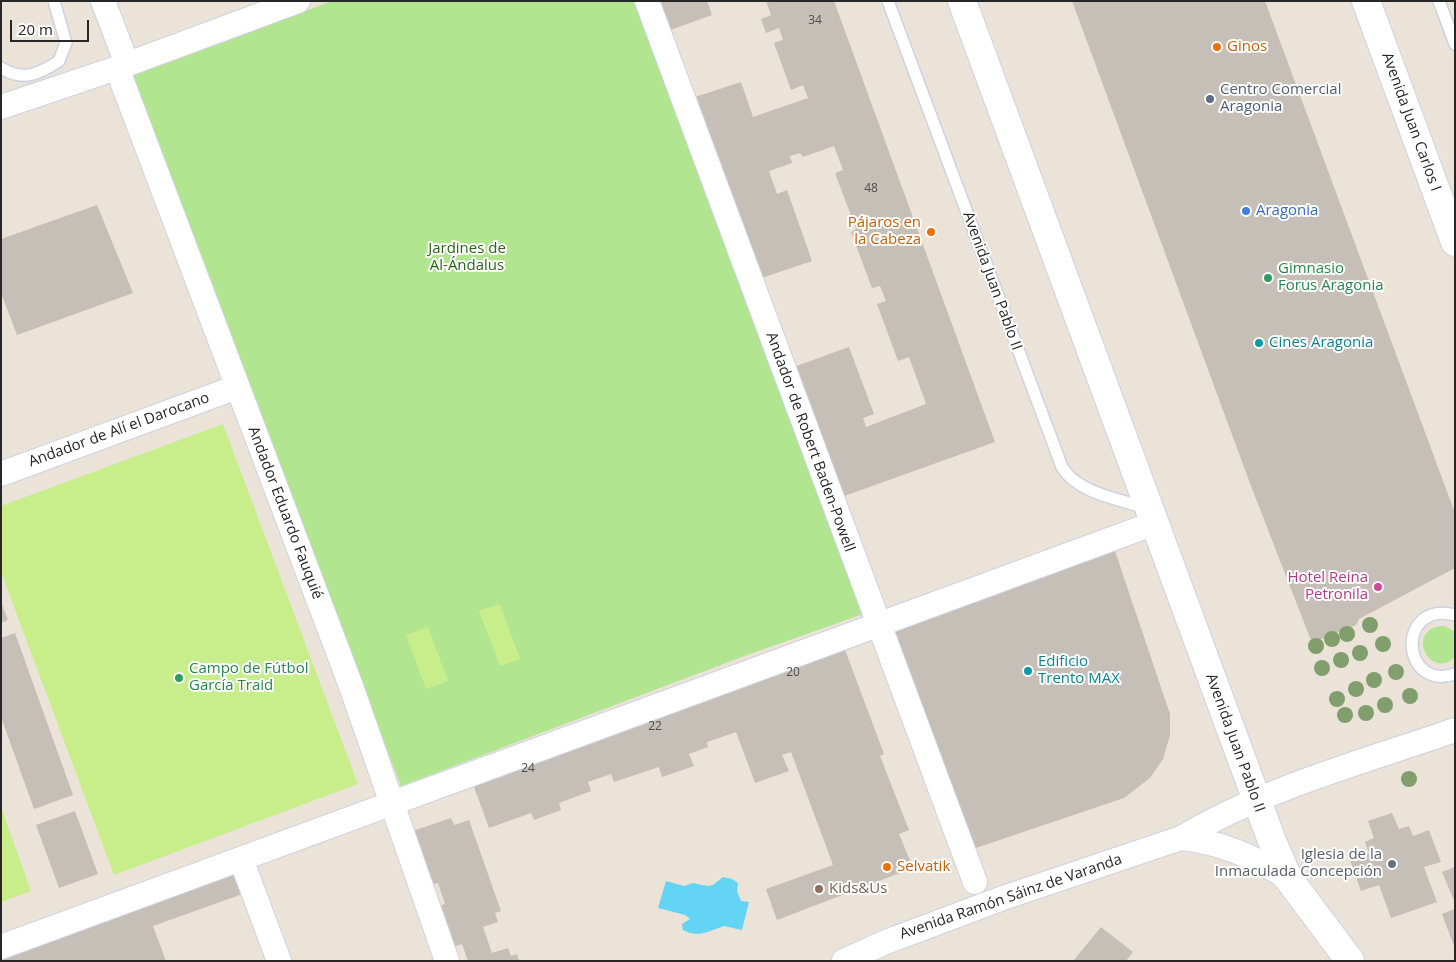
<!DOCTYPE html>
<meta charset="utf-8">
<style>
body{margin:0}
#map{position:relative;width:1456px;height:962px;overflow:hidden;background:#ebe2d8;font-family:"Open Sans",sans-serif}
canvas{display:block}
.frame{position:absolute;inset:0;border:2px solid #272727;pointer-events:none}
.scale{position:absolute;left:10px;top:20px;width:79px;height:22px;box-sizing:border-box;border:2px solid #272727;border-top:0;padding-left:6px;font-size:15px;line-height:18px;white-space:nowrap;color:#272727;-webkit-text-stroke:4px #fff;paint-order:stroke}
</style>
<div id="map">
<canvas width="1456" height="962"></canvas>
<div class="frame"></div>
<div class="scale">20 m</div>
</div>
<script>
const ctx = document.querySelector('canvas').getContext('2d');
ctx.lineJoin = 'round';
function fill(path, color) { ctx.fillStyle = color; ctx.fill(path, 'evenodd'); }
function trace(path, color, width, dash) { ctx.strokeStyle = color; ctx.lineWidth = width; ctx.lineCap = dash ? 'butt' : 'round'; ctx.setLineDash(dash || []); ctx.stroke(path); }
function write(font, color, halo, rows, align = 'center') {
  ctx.font = font + ' "Open Sans",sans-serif'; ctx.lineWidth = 4; ctx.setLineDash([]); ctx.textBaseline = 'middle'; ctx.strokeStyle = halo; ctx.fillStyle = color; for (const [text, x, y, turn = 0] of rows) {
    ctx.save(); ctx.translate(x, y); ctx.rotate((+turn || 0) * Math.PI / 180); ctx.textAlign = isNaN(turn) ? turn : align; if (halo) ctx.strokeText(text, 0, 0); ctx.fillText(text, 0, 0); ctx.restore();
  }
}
const green = new Path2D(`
 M332,1H637L866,613L747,655L401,786L131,76Z
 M1445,626L1455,632V657C1430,682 1403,627 1445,626Z`);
const pitch = new Path2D(`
 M223,424L358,784L114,875L1,572V506Z
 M500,604L520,659L500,666L479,611Z
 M428,627L448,681L426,689L406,635Z
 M1,807L31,891L1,902Z`);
const water = new Path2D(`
 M723,877L732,879L738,883L737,891L741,901L749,902L742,930L724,926C710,930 699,939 683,930L682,924L690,919L685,915L658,908L666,881L684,886L693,883L707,886L713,885Z`);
const building = new Path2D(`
 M650,1H707L712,15L662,33Z
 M766,1H834L995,442L836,499L788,369L849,347L874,414L863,418L866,427L926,404L909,357L898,361L877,304L886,301L880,286L872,288L851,232L856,229L835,173L843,170L834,146L803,157L800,153L790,156L792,163L769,171L777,194L787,190L812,261L753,281L689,99L741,82L753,117L808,98L803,85L791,90L774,43L783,40L779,28L766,33L761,19L771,15Z
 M1072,1H1265L1455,513V568L1359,619L1356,625L1312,643L1251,486Z
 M97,205L133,293L17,335L1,293V239Z
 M1113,545L1170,714V735L1163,759L1150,778L1124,798L970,850L885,627Z
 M1,602L8,620L1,623Z
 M15,633L73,795L34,809L1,717V638Z
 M841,639L884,754L880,756L909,830L899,834L913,868L777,920L766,889L833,865L791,752L782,755L789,771L755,783L736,732L707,742L708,747L689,754L694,766L662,777L659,767L614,782L611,774L588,782L591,791L559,803L561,810L534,820L531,813L489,828L470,776L571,740L574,750L597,742L593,731L735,690L732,680Z
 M75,811L98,874L59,888L36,825Z
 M1392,813L1399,829L1409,826L1413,836L1429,830L1441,862L1424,867L1437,902L1391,918L1379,885L1361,891L1350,860L1369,853L1365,842L1374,838L1368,821Z
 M451,818L454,825L469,820L501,911L495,913L498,922L483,927L492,953L508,948L511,956L517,954L519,961H468L462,944L449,948L435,908L445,904L438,883L426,887L407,833Z
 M1455,867V903L1442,872Z
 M243,870L251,891L153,926L166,961H1V958Z
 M1455,909V949L1442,914Z
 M1101,927L1133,952L1126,961H1073Z`);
const lane = new Path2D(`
 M888,1L1062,467C1077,493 1119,499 1146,508
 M1439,1L1455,44
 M1,68C23,82 39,74 59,61L66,43L54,1
 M1455,615C1395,600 1401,692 1455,674`);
const street = new Path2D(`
 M103,1L127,64
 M647,1L975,882
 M117,68L351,686L447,961
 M1,107L117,68L298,1
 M1,474L237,387
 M1181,838C1221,842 1254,857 1288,878
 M241,859L279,961
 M1,947L1155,523
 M844,961L886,942L1003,898L1181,838C1265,788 1363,762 1455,730`);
const secondary = new Path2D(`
 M962,1L1272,841L1288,878L1350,961
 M1366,1L1455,242`);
const trees = [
 [1370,625],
 [1347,634],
 [1332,639],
 [1383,644],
 [1316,646],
 [1360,653],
 [1341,660],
 [1322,668],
 [1396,672],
 [1374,680],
 [1356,689],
 [1410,696],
 [1337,699],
 [1385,705],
 [1366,713],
 [1345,715],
 [1409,779]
];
const markers = [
 [1217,47,5,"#e8710a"],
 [1210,99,5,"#5c6f8a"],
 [1246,211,5,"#3f7fe0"],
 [931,232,5,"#e8710a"],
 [1268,278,5,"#2e9e5b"],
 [1259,343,5,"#0f9aa8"],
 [1378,587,5,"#d1479c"],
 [1028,671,5,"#0f9aa8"],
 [179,678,5,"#2e9e5b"],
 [1392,864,5,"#6b7280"],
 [887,867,5,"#e8710a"],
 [819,889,5,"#8d6e63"]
];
const numberNames = [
 ["34",815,21],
 ["48",871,189],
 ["20",793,673],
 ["22",655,727],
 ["24",528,769]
];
const foodNames = [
 ["Ginos",1227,47],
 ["Pájaros en",921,223,"right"],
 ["la Cabeza",921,240,"right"],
 ["Selvatik",897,867]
];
const serviceNames = [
 ["Centro Comercial",1220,90],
 ["Aragonia",1220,107]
];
const streetNames = [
 ["Avenida Juan Carlos I",1411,122,70],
 ["Avenida Juan Pablo II",992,281,70],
 ["Andador de Alí el Darocano",119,430,-20],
 ["Andador de Robert Baden-Powell",810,442,70],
 ["Andador Eduardo Fauquié",285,513,69],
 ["Avenida Juan Pablo II",1235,743,70],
 ["Avenida Ramón Sáinz de Varanda",1011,897,-19]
];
const shopNames = [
 ["Aragonia",1256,211]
];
const parkNames = [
 ["Jardines de",467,249],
 ["Al-Ándalus",467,266]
];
const leisureNames = [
 ["Gimnasio",1278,269],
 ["Forus Aragonia",1278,286],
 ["Campo de Fútbol",189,669],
 ["García Traid",189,686]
];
const cultureNames = [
 ["Cines Aragonia",1269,343],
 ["Edificio",1038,662],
 ["Trento MAX",1038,679]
];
const hotelNames = [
 ["Hotel Reina",1368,578],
 ["Petronila",1368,595]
];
const worshipNames = [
 ["Iglesia de la",1382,855],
 ["Inmaculada Concepción",1382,872]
];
const educationNames = [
 ["Kids&Us",829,889]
];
fill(green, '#b1e590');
fill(pitch, '#c8ee8b');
fill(water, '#64d4f4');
fill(building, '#c6bfb8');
trace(lane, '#cdd2e2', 14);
trace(street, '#cdd2e2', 26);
trace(secondary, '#cdd2e2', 30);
trace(lane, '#fff', 11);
trace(street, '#fff', 24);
trace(secondary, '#fff', 28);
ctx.fillStyle = '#819e6d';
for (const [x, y] of trees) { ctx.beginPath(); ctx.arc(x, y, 8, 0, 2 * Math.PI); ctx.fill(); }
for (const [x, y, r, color] of markers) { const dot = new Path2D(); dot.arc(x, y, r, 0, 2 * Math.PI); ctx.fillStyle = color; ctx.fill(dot); trace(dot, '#fff', 2); }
write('12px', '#4f4d4b', null, numberNames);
write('15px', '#c56008', '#fff', foodNames, 'left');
write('15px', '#4e5e75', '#fff', serviceNames, 'left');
write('15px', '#272727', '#fff', streetNames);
write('15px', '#366cbe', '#fff', shopNames, 'left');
write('15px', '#2a6615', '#fff', parkNames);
write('15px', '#27864d', '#fff', leisureNames, 'left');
write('15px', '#0d838f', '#fff', cultureNames, 'left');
write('15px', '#b23c85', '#fff', hotelNames, 'right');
write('15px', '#5b616d', '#fff', worshipNames, 'right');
write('15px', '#785e54', '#fff', educationNames, 'left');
</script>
